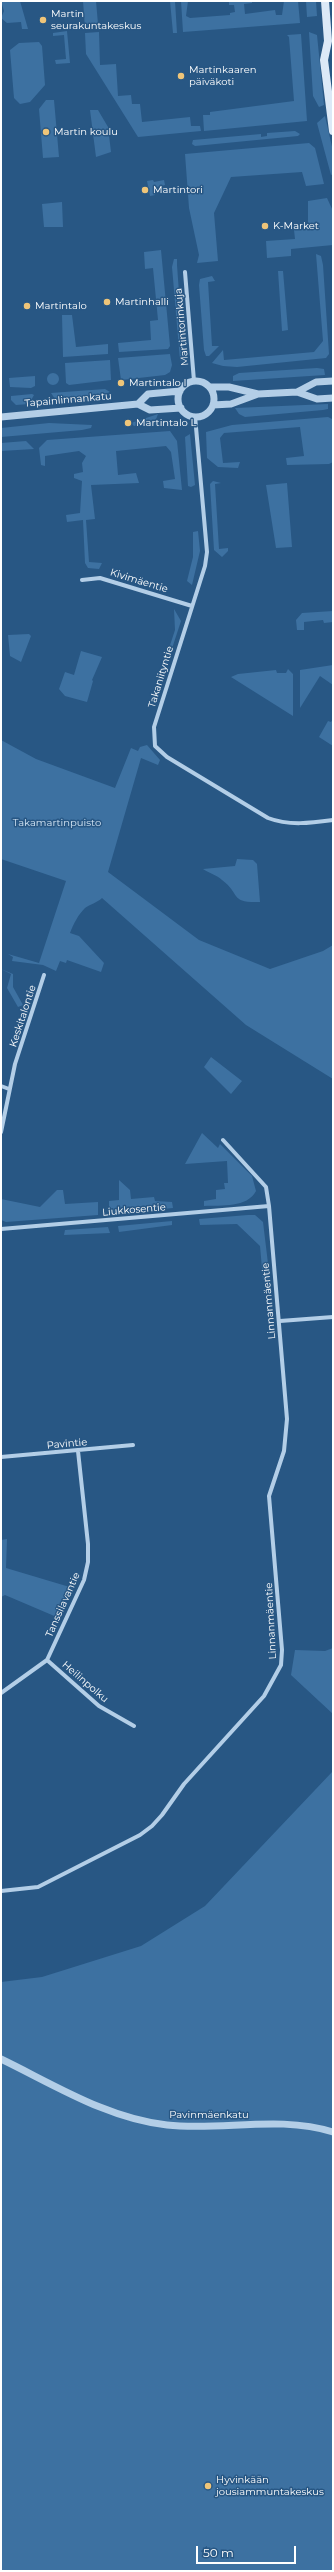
<!DOCTYPE html>
<meta charset="utf-8">
<style>
body{margin:0}
#map{position:relative;width:334px;height:2572px;overflow:hidden;background:#285784;font-family:Montserrat,sans-serif}
canvas{display:block}
.frame{position:absolute;inset:0;border:2px solid #fff;pointer-events:none}
.scale{position:absolute;left:196px;top:2546px;width:100px;height:18px;box-sizing:border-box;border:2px solid #fff;border-top:0;padding-left:5px;font-size:12px;line-height:14px;white-space:nowrap;color:#fff;-webkit-text-stroke:3px #285784;paint-order:stroke}
</style>
<div id="map">
<canvas width="334" height="2572"></canvas>
<div class="frame"></div>
<div class="scale">50 m</div>
</div>
<script>
const ctx = document.querySelector('canvas').getContext('2d');
ctx.lineJoin = 'round';
function fill(path, color) { ctx.fillStyle = color; ctx.fill(path, 'evenodd'); }
function trace(path, color, width, dash) { ctx.strokeStyle = color; ctx.lineWidth = width; ctx.lineCap = dash ? 'butt' : 'round'; ctx.setLineDash(dash || []); ctx.stroke(path); }
function write(font, color, halo, rows, align = 'center') {
  ctx.font = font + ' Montserrat,sans-serif'; ctx.lineWidth = 3; ctx.setLineDash([]); ctx.textBaseline = 'middle'; ctx.strokeStyle = halo; ctx.fillStyle = color; for (const [text, x, y, turn = 0] of rows) {
    ctx.save(); ctx.translate(x, y); ctx.rotate((+turn || 0) * Math.PI / 180); ctx.textAlign = isNaN(turn) ? turn : align; if (halo) ctx.strokeText(text, 0, 0); ctx.fillText(text, 0, 0); ctx.restore();
  }
}
const green = new Path2D(`
 M1,1H20L28,29H22L21,22L7,23L1,18L4,11Z
 M83,1H96L98,24L89,25V29L85,28Z
 M170,1H175L177,33H173Z
 M181,1H188L186,16L190,18L230,15V13L235,12L234,5H229V1H252V3L244,4L245,14L275,10L276,15H282L284,1H298L300,23L183,32Z
 M306,1H316L317,16L307,17Z
 M67,31L70,63L56,64L55,60L66,59L64,35L53,36V33Z
 M99,32L100,65L116,64L118,96L131,95L132,104H140L142,122L190,117L191,126H200L201,131L138,137L86,54L85,33Z
 M309,32L317,35L324,105L319,107L313,96Z
 M301,34L307,121L204,131L203,115H210V112L294,101L289,37L287,35Z
 M39,42L42,46L45,85L30,102L20,104L14,98L10,50L19,43Z
 M46,100H54L59,157L43,158L39,109Z
 M90,110H98L108,127L111,152L96,157Z
 M325,116L333,151V174L331,175L317,123Z
 M295,131L300,134L298,136L195,146L192,144L193,140L261,134V137L267,136V133Z
 M309,143L315,148L324,184L306,186L302,172L231,177L214,213L218,261L197,263L199,255L189,208L185,154Z
 M153,180L154,182L164,180L165,185L153,188L155,195L150,196L147,181Z
 M327,198L333,211V245L291,249V256L267,258L266,241L295,239L294,230L308,229V201Z
 M62,202L63,227H44L42,204Z
 M161,250L170,346L168,349L119,352L118,343L151,340L150,321L158,320L153,268L145,269L144,252Z
 M316,254L321,256L323,265L329,354L326,358L237,367L223,366L212,363L223,350L224,360L314,352L323,341Z
 M174,259H177V265L184,362L180,360L172,267Z
 M278,271H283L288,330L282,331Z
 M212,276L215,281L208,282L212,346H219L209,356H206L204,350L199,285L200,279Z
 M62,315H72L76,347L108,344V354L63,357Z
 M170,354L172,365L170,372L165,375L121,380L118,358Z
 M110,360L111,380L69,385L66,383L65,363Z
 M317,368L324,369L325,375L233,381V376L239,373Z
 M47 379a6 6 0 1 1 12 0a6 6 0 1 1-12 0Z
 M35,376V386L31,388L10,387L9,378Z
 M105,389L110,392L86,401L57,402L51,393Z
 M32,394L34,395L29,404L16,405L11,400V396Z
 M328,404V409L323,410L245,417L239,414L235,408Z
 M158,414L155,422L134,426L131,423Z
 M328,417L332,419L333,462L329,464L287,465L286,458L304,456L300,427L224,433L220,438L223,463L240,462L238,468L218,467L207,458L206,432L232,425Z
 M49,423L92,425L91,428L82,430L1,437V428Z
 M170,431L177,441L182,490L164,488L163,481L175,479L171,452L166,446L116,451L118,475L136,473L139,483L91,485L95,519L86,520L89,562L102,563L99,569L88,568L85,563L83,520L67,522L66,515L80,513L82,481L74,478V474L83,472L82,463L86,456L79,451L45,456V466L41,465L39,448L47,440Z
 M190,434L195,485L191,487L188,486L185,437Z
 M26,441L34,449L1,451V443Z
 M213,481L221,483L215,484L219,549L228,548V551L222,557L214,550L210,484Z
 M287,483L292,547L276,548L266,485Z
 M198,531L200,551L192,585L187,581L193,557V532Z
 M174,609L181,621L162,679H159L175,630Z
 M333,611V622L324,623L323,620L304,622V630H297L296,620L302,613Z
 M29,634L31,636L21,662L10,656L8,635Z
 M81,651L102,657L92,680L93,681L87,702L65,696L59,689L65,672L74,675Z
 M333,665V685L320,676L300,708V670Z
 M288,669L293,674V716L231,677L238,674L276,670L277,673H286Z
 M333,719V746L319,737L328,721L331,722Z
 M1,740L36,759L115,788L131,748L138,751L140,747L147,745L160,760L158,765L141,758L108,872L199,940L270,969L323,951L333,945V1079L246,1025L102,898C97,903 90,904 85,908C78,915 74,923 70,933L79,936L104,963L101,972L67,960L66,963L60,961L56,971L43,965L12,961L13,957L8,954L39,963L66,881L1,859Z
 M237,859L253,860L257,864L260,902C229,903 241,894 222,880C217,875 209,873 203,869L235,866Z
 M1,969L13,974V987L23,1005L18,1007L7,988L11,974Z
 M211,1057L242,1081L231,1094L204,1067Z
 M202,1133L218,1148L220,1144L252,1176L256,1191C247,1208 222,1205 204,1206V1201L216,1199V1190L225,1189L224,1183H228L227,1161L185,1164Z
 M119,1180L130,1190L131,1199L154,1197L155,1201L172,1202L173,1208L109,1214V1201L119,1200Z
 M57,1190H63L65,1204L98,1202V1215L6,1222L1,1220V1199L40,1207Z
 M248,1215H255L263,1222L270,1280H263L260,1246L237,1224L200,1225L199,1219Z
 M172,1221V1225L119,1232L118,1226Z
 M108,1227L110,1233L64,1235L65,1230Z
 M7,1539L6,1568L73,1588L59,1618L5,1595L1,1597V1540Z
 M333,1648V1714L291,1675L295,1650L325,1651Z
 M333,1771V2571H1V1982L42,1977L141,1946L205,1906Z`);
const minor = new Path2D(`
 M185,272L194,381
 M195,416L207,552L205,566L154,727L155,746L167,757L268,818C289,826 311,823 333,820
 M82,580L100,578L192,606
 M1,1086L9,1089
 M1,1132L15,1064L44,975
 M1,1229L269,1206
 M280,1321L333,1317
 M1,1457L133,1445
 M47,1660L99,1706L134,1726
 M1,1693L47,1660L84,1580L88,1562V1544L78,1451
 M1,1891L38,1887L140,1835L152,1826L162,1815L184,1784L264,1696L281,1665L282,1650L269,1496L284,1451L287,1419L269,1206L266,1187L223,1140`);
const tertiary = new Path2D(`
 M178 399a18 18 0 1 1 36 0a18 18 0 1 1-36 0Z
 M210,387H229L258,394
 M297,392L317,399L333,398
 M138,404L148,394L180,391
 M213,405L231,404L258,394L297,392L316,382L333,381
 M1,417L138,404L150,410L181,408
 M1,2059C53,2084 108,2119 167,2125C222,2131 279,2115 333,2132`);
const secondary = new Path2D(`
 M325,1L328,41L324,60L333,131`);
const markers = [
 [43,20,4,"#efc579"],
 [181,76,4,"#efc579"],
 [46,132,4,"#efc579"],
 [145,190,4,"#efc579"],
 [265,226,4,"#efc579"],
 [107,302,4,"#efc579"],
 [27,306,4,"#efc579"],
 [121,383,4,"#efc579"],
 [128,423,4,"#efc579"],
 [208,2486,4,"#efc579"]
];
const poiNames = [
 ["Martin",51,14],
 ["seurakuntakeskus",51,26],
 ["Martinkaaren",189,70],
 ["päiväkoti",189,82],
 ["Martin koulu",54,132],
 ["Martintori",153,190],
 ["K-Market",273,226],
 ["Martinhalli",115,302],
 ["Martintalo",35,306],
 ["Martintalo I",129,383],
 ["Martintalo L",136,423],
 ["Hyvinkään",216,2480],
 ["jousiammuntakeskus",216,2492]
];
const streetNames = [
 ["Martintorinkuja",182,327,-95],
 ["Tapainlinnankatu",68,400,-5],
 ["Kivimäentie",139,581,17],
 ["Takaniityntie",161,677,-73],
 ["Keskitalontie",23,1016,-72],
 ["Liukkosentie",134,1210,-5],
 ["Linnanmäentie",269,1301,-95],
 ["Pavintie",67,1444,-5],
 ["Tanssilavantie",63,1605,-66],
 ["Linnanmäentie",271,1621,-93],
 ["Heilinpolku",85,1682,41],
 ["Pavinmäenkatu",209,2115]
];
const parkNames = [
 ["Takamartinpuisto",57,823]
];
fill(green, '#3d71a1');
trace(minor, '#b3cee7', 4);
trace(tertiary, '#b3cee7', 7);
trace(secondary, '#dce9f7', 8);
for (const [x, y, r, color] of markers) { const dot = new Path2D(); dot.arc(x, y, r, 0, 2 * Math.PI); ctx.fillStyle = color; ctx.fill(dot); trace(dot, '#285784', 1.5); }
write('10px', '#fff', '#285784', poiNames, 'left');
write('10px', '#fff', '#285784', streetNames);
write('10px', '#d6e7f6', '#285784', parkNames);
</script>
